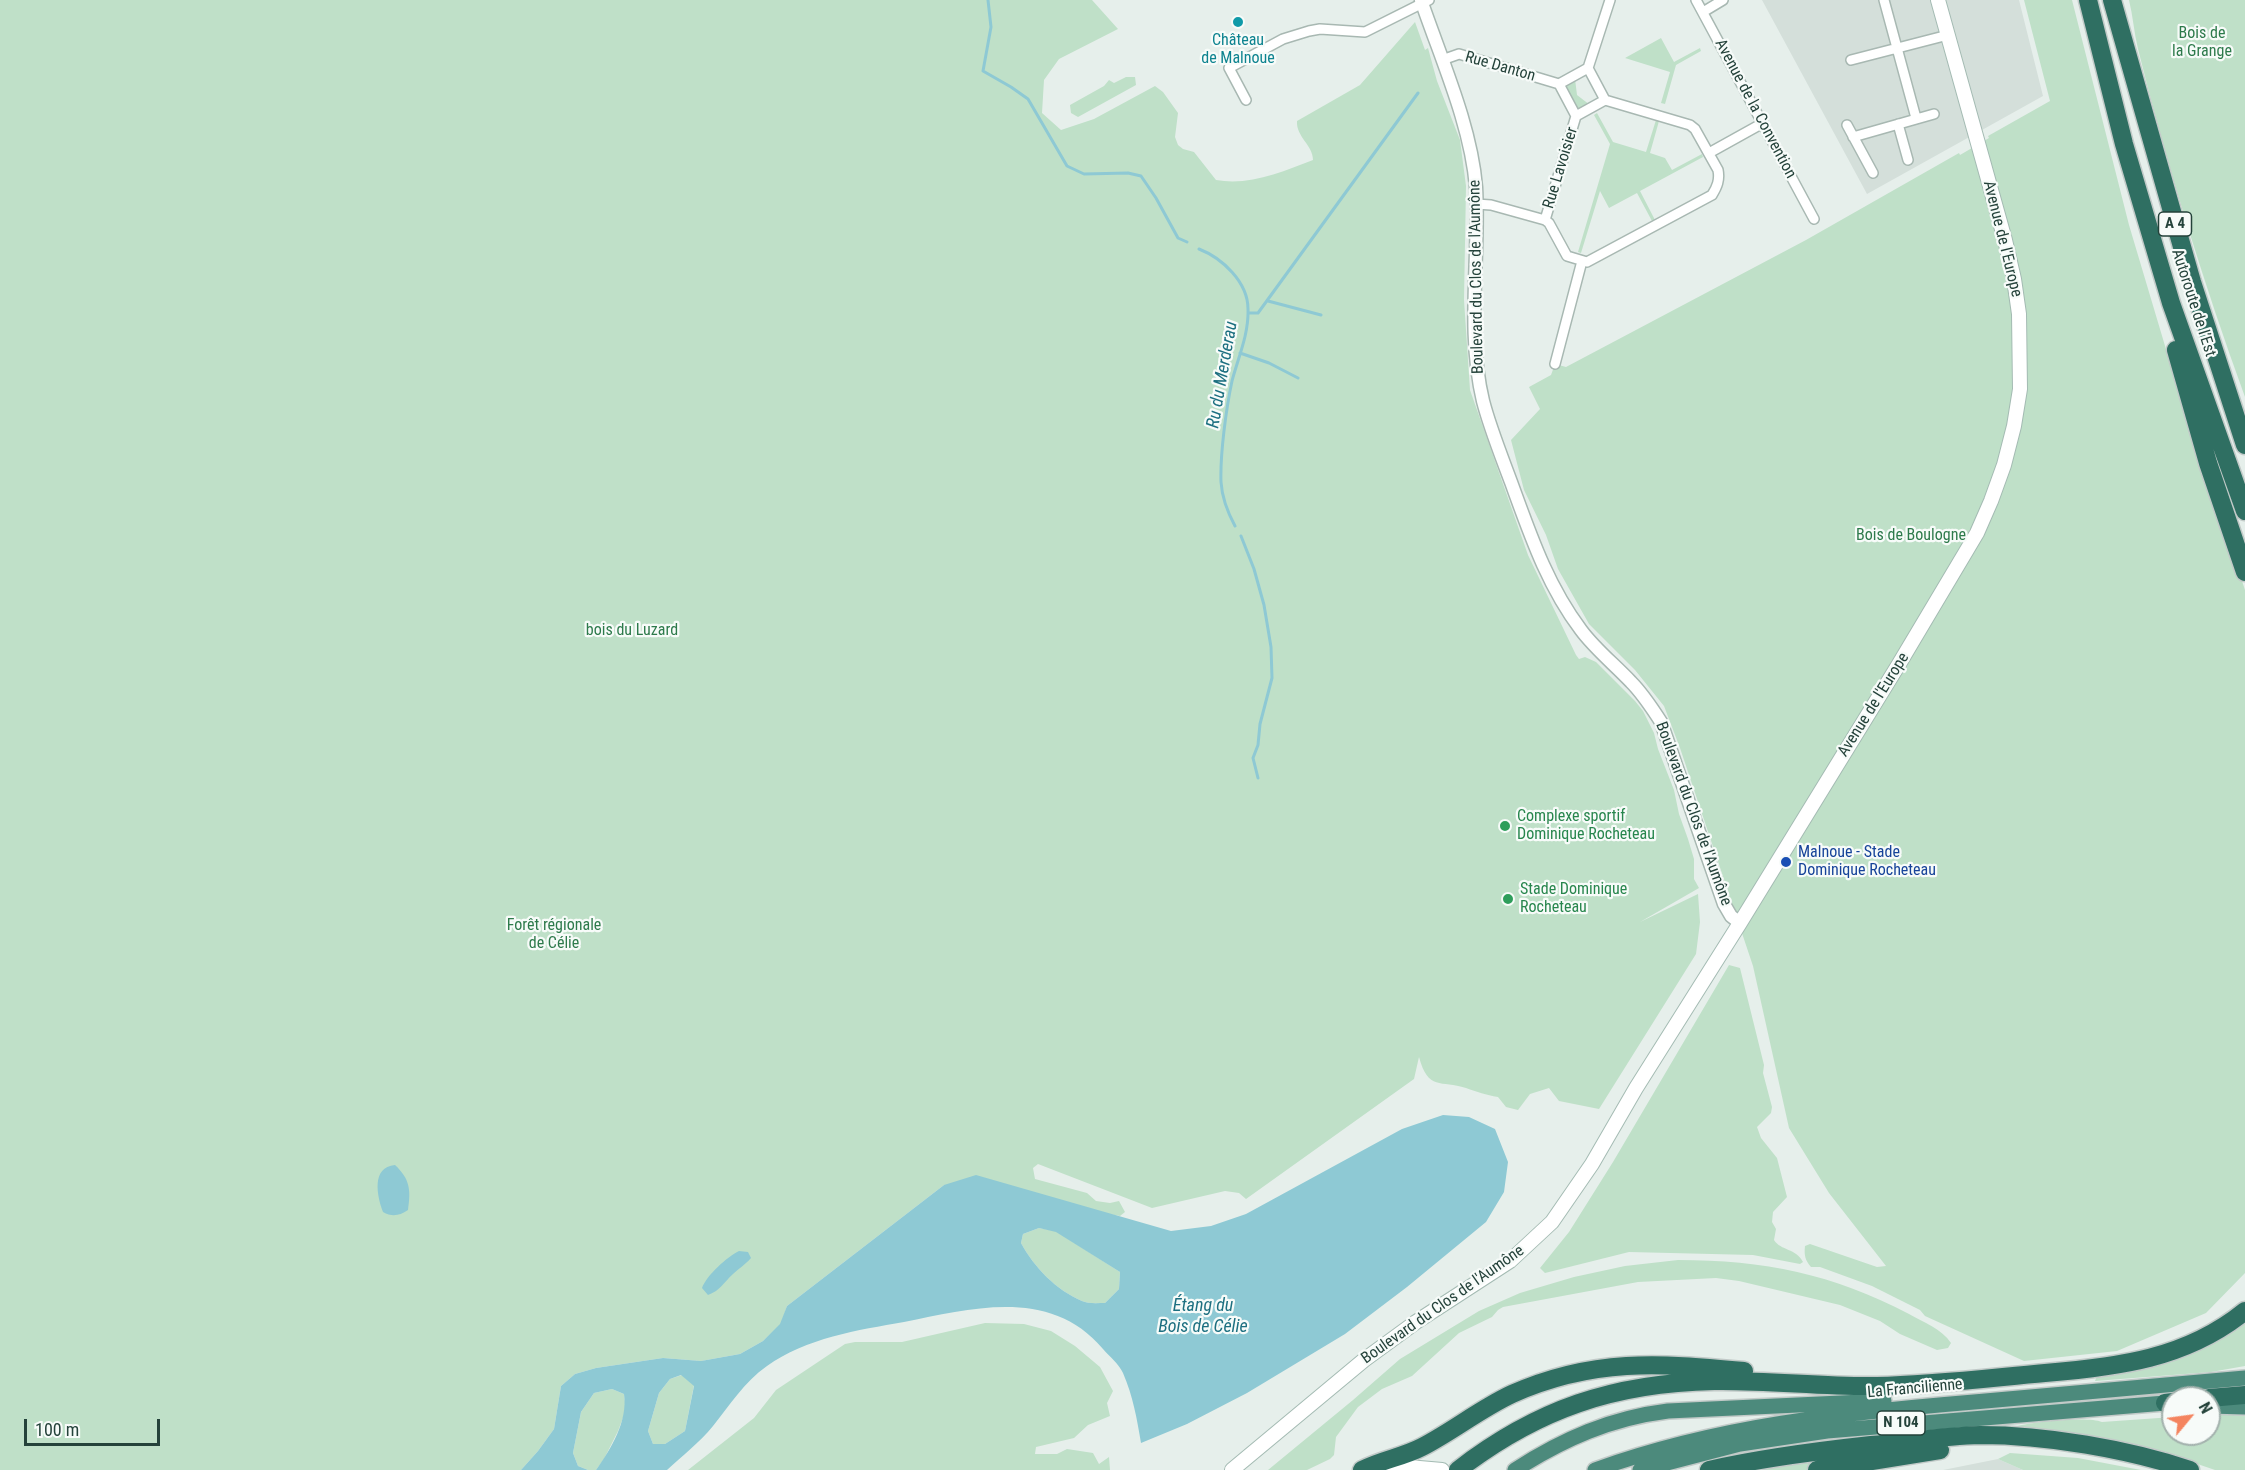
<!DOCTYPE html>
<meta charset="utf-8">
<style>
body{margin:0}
#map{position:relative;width:2245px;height:1470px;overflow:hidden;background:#e6efeb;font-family:"Roboto Condensed",sans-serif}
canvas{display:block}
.north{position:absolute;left:2161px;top:1386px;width:60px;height:60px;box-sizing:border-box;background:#f7fbf9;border:2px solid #a3b1ad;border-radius:50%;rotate:61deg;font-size:16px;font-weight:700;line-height:24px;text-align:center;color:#24423a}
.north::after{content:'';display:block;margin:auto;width:21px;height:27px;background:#f4845f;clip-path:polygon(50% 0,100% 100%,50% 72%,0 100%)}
.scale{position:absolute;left:24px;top:1419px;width:136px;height:27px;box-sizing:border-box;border:3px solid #24423a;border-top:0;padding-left:8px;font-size:18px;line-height:21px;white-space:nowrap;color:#24423a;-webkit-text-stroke:4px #f7fbf9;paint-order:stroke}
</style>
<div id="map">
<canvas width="2245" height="1470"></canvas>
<div class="north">N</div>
<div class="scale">100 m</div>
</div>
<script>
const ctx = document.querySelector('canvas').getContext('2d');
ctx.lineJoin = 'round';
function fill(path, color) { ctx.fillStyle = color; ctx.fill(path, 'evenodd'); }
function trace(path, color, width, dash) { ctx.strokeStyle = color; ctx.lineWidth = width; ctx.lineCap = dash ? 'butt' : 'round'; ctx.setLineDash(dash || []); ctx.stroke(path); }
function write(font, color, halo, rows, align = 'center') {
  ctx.font = font + ' "Roboto Condensed",sans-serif'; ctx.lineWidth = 4.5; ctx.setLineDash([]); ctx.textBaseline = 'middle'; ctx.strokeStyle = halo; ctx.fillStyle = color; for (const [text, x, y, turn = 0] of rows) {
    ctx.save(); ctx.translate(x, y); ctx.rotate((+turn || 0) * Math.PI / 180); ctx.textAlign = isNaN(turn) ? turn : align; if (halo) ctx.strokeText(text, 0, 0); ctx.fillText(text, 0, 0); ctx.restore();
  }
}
const built = new Path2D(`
 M1762,0H2019L2043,96L1867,194Z
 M1998,1459L2023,1470H1943Z`);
const green = new Path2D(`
 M0,0H1092L1118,29L1059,59L1044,80L1042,113L1061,130L1094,119L1155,86L1163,92L1178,113L1175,137L1178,145L1183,149L1194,152L1216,180C1249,186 1282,172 1313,160C1313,145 1296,137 1297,121L1360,85L1415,22L1425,50L1428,48L1437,81L1460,140L1466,186L1464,300L1470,390L1528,555L1576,655L1579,659L1585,657L1596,662L1635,701L1643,711L1654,733L1658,749L1674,790L1679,814L1688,839L1694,859V879L1699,888L1640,922L1698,894L1700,922L1696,954L1599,1109L1559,1101L1549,1088L1530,1094L1518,1110L1506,1107L1498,1097C1486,1095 1477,1092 1466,1088C1441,1080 1428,1091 1419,1057L1414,1079L1246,1199L1239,1193L1225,1191L1152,1208L1038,1164L1033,1168L1035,1179L1087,1193L1096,1201L1110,1203L1119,1201L1125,1212L1120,1216L944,1185L787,1306L781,1324L763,1341L740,1354L701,1361L663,1358L596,1368L575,1374L561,1386L554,1429L538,1451L521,1470H0Z
 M2024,0H2072L2129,225L2171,366L2245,590V1273L2206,1313L2117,1351L2024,1361L1925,1316L1920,1310L1872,1286L1820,1267H1811C1805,1260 1804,1255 1805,1246L1810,1244L1877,1267L1886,1266L1829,1193L1789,1128L1753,966L1680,748L1664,706L1635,670L1589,624L1558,569L1546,535L1524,490L1511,440L1540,409L1529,387L1551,375L1555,364L1566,367L1806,240L1959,153L1960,155L1989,138L1988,136L2050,101Z
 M2129,0H2245V397C2204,284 2167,166 2138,49C2134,33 2133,16 2129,0Z
 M1661,38L1674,62L1700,48L1701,51L1676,65L1665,104L1661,103L1670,72L1625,58Z
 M1126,77H1135L1136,85L1078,117L1071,113L1070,105L1104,86L1109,80L1114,83Z
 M1575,79L1577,95L1590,105L1580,109H1577L1565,88L1566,84Z
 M1597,113L1613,142L1646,152L1656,120L1659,121L1650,153L1665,158L1672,170L1702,154L1703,157L1640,191L1655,220L1652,221L1637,193L1609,208L1600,191L1581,253L1578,252L1610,144L1594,115Z
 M1729,965L1740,968L1764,1065L1763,1073L1772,1107L1771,1113L1757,1127L1761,1138L1777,1158L1787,1197L1773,1212L1772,1222L1776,1229L1774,1240C1781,1251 1796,1248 1803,1262L1800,1264L1753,1255L1629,1252L1545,1273L1540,1268L1569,1232L1613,1162Z
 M1039,1228L1056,1231L1120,1272L1119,1289L1105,1303C1098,1303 1088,1304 1082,1301C1056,1290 1034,1267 1021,1243L1023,1234Z
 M1678,1260C1764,1260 1833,1274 1909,1314C1923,1322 1942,1329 1951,1343L1948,1348L1937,1350L1900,1334L1880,1321L1840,1305L1739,1281L1716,1278L1638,1282L1503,1307L1498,1310L1492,1317L1459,1333L1412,1376L1382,1389L1358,1407L1336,1437L1334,1455L1330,1459L1307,1470H1268L1353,1400L1400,1359L1479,1311L1520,1293L1574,1277L1625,1266Z
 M2245,1320V1366L2211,1372L2095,1381L2097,1376Z
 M985,1323L1024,1324L1051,1331L1075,1346L1100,1367L1113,1391L1107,1403L1110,1416L1088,1425L1074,1438L1036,1447L1035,1454H1057L1067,1449L1093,1453L1099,1464L1109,1457L1110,1470H688L754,1418L776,1390L845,1344L855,1342H902Z
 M682,1375L694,1385L685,1431L665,1444H653L648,1431L659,1393L670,1379Z
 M612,1389L624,1394L626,1410L618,1431L604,1459L596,1470H588L578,1466L573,1453L581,1412L594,1393Z
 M2222,1414L2245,1416V1470H2215L2180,1458L2025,1430L2023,1427L2017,1426C2033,1422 2088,1416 2102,1422L2173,1417V1434H2209V1415Z
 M2010,1453L2078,1458L2141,1470H2023L1998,1459Z
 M1849,1457L1806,1470H1759L1805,1462Z`);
const water = new Path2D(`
 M1443,1115L1469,1117L1495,1129L1508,1162L1504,1192L1486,1222L1407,1287L1345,1334L1247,1393L1187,1424L1141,1443C1137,1419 1133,1396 1123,1373C1119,1364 1109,1356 1103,1349C1051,1287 973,1308 904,1322C858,1330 806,1338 767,1366C744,1382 730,1405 713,1426C700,1442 682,1456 667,1470H596C611,1449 628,1421 624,1394L612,1389L594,1393L581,1412L573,1453L578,1466L588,1470H521L538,1451L554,1429L561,1386L575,1374L596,1368L663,1358L701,1361L740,1354L763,1341L780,1324L787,1306L944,1185L976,1175L1171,1231L1211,1226L1246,1214L1402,1129ZM1039,1228L1056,1232L1120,1272L1119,1289L1105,1303C1098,1303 1088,1304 1082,1301C1056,1290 1034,1267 1021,1243L1023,1234ZM681,1375L694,1386L685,1431L665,1444H653L648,1431L659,1393L670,1379Z
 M395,1165C410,1179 411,1190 408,1210C399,1216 392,1217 383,1212C377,1196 371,1167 395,1165Z
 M739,1251L748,1252L751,1258C745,1265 739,1268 733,1274C723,1283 721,1290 708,1295L702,1288C707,1275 727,1257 739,1251Z`);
const stream = new Path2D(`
 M988,0L991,27L983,71L1011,87L1028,99L1067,166L1084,174L1128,173L1141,176L1156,198L1178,238L1187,242
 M1199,249C1222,258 1248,282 1248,309C1249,334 1238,358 1232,381C1226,409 1220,455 1221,482C1222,498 1228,513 1235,526
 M1268,301L1321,315
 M1248,313H1258L1418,93
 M1240,353L1269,363L1298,378
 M1241,536L1254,569L1264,605L1271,647L1272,678L1260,724L1258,745L1253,758L1258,778`);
const minor = new Path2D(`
 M1696,0L1814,219
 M1884,0L1916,118
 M1703,12L1723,0
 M1442,60L1459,54L1559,84
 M1851,60L1948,35
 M1588,68L1605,100L1576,116L1559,84Z
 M1588,68L1610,0
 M1246,100L1229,68L1283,39L1309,31L1320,29L1365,32L1429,0
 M1898,124L1908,160
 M1847,125L1873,173
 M1853,137L1934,114
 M1709,153L1763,123
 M1476,204L1491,205L1545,220L1549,223L1567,256L1587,262L1712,195C1717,187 1720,180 1718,170L1695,129L1690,125L1605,100
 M1545,220L1576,116
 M1555,364L1582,261`);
const tertiary = new Path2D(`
 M1421,0C1441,59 1471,125 1476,187C1480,258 1466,330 1483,401C1490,428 1501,455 1511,482C1530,534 1547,585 1581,630C1595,649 1614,664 1631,682C1643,694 1652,708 1661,722L1724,904L1731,916L1740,923`);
const secondary = new Path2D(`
 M1232,1470L1364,1360L1416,1322L1510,1261L1552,1222L1592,1164L1636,1088L1740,923L1899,664L1977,533L1991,501L2004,465L2014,426L2020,389L2019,314L2014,279L2005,240L1938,0
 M1375,1470L1408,1467L1442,1470`);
const trunk = new Path2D(`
 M2209,1406L2245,1407
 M1515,1470C1563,1439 1611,1418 1668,1411L1884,1401
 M1595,1470C1720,1425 1842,1413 1974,1402C2064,1394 2154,1386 2245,1378
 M1640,1470L1740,1444L1827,1431L2165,1403L2173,1405`);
const motorway = new Path2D(`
 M2088,0L2124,144L2171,303L2245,511
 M2112,0L2192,282L2245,445
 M2176,350L2208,463L2245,572
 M2209,1398L2245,1395
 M2165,1403L2173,1402
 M1362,1470C1381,1460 1403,1457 1422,1447C1453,1431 1480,1409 1512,1394C1593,1358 1659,1363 1744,1371
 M1458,1470C1537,1409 1614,1383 1714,1381C1768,1380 1823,1387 1877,1386C1933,1385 1989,1378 2045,1373C2117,1367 2186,1359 2245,1311
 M1709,1470C1762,1458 1816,1451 1871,1445C1907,1442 1943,1436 1980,1435C2045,1435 2128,1449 2190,1470
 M1817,1470L1940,1450`);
const markers = [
 [1238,22,6,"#0f9aa8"],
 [1505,826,6,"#2e9e5b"],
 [1786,862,6,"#1a4fb4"],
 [1508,899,6,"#2e9e5b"]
];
const shields = [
 [2175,224,33],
 [1901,1423,48]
];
const shieldNames = [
 ["A 4",2175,224],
 ["N 104",1901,1423]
];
const parkNames = [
 ["Bois de",2202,34],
 ["la Grange",2202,52],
 ["Bois de Boulogne",1911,536],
 ["bois du Luzard",632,631],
 ["Forêt régionale",554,926],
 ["de Célie",554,944]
];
const cultureNames = [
 ["Château",1238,41],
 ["de Malnoue",1238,59]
];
const streetNames = [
 ["Rue Danton",1500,67,16],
 ["Avenue de la Convention",1755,109,62],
 ["Rue Lavoisier",1561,168,-73],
 ["Avenue de l'Europe",2002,239,76],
 ["Boulevard du Clos de l'Aumône",1477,277,-91],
 ["Autoroute de l’Est",2193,303,72],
 ["Avenue de l'Europe",1874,705,-58],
 ["Boulevard du Clos de l'Aumône",1693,814,70],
 ["Boulevard du Clos de l'Aumône",1443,1305,-35],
 ["La Francilienne",1915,1389,-5]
];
const leisureNames = [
 ["Complexe sportif",1517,817],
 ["Dominique Rocheteau",1517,835],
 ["Stade Dominique",1520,890],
 ["Rocheteau",1520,908]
];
const transitNames = [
 ["Malnoue - Stade",1798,853],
 ["Dominique Rocheteau",1798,871]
];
const waterNames = [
 ["Ru du Merderau",1223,375,-80],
 ["Étang du",1203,1306],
 ["Bois de Célie",1203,1327]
];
fill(built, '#d4dfda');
fill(green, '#bfe0c8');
fill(water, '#8ec9d4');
trace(stream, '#8ec9d4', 3);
trace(minor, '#a8b8b2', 12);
trace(tertiary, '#a8b8b2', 15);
trace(secondary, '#a4bbb3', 16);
trace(trunk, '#c2cac8', 18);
trace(motorway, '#c2cac8', 21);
trace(minor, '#fff', 9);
trace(tertiary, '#fff', 12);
trace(secondary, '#fff', 14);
trace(trunk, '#4c8a7c', 15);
trace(motorway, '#2f6f62', 18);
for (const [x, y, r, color] of markers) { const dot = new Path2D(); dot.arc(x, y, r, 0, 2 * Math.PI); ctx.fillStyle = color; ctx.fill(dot); trace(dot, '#f7fbf9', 2); }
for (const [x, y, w] of shields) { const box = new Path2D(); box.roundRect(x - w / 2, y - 12, w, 24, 4.5); ctx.fillStyle = '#f7fbf9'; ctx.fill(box); trace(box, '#24423a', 1.5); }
write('bold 15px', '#24423a', null, shieldNames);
write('16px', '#2d7a4b', '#f7fbf9', parkNames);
write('16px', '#0d838f', '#f7fbf9', cultureNames);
write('16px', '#24423a', '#f7fbf9', streetNames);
write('16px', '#27864d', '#f7fbf9', leisureNames, 'left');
write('16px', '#164399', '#f7fbf9', transitNames, 'left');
write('italic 18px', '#1c6f80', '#f7fbf9', waterNames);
</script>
